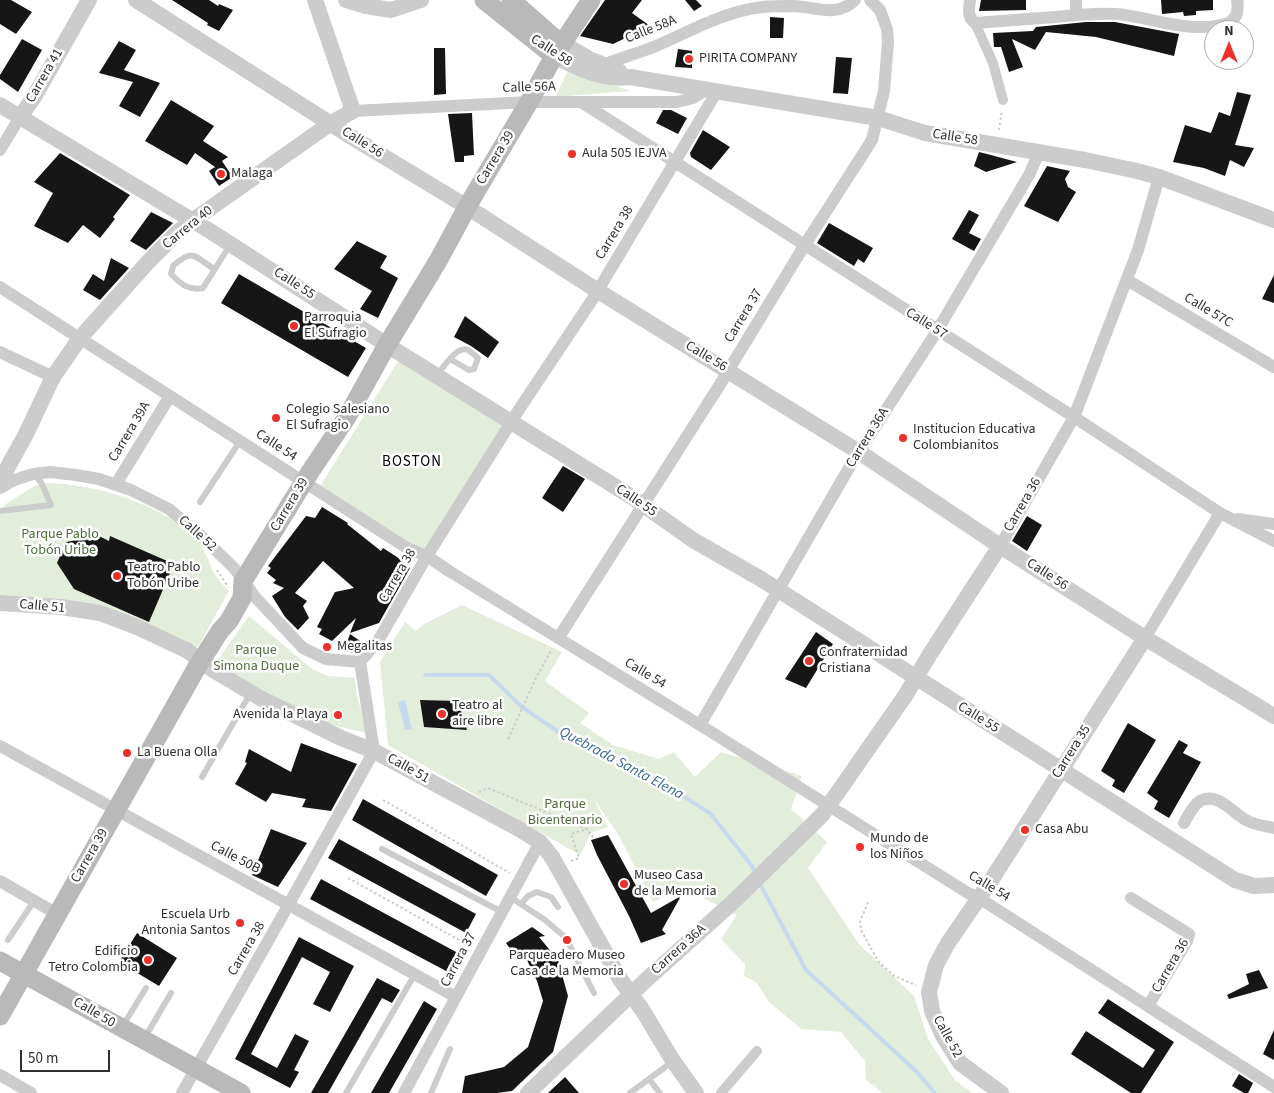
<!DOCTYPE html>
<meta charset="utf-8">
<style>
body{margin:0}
#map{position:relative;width:1274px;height:1093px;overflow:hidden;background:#fff;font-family:"Source Sans 3",sans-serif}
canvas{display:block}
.north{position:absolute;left:1204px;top:20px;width:50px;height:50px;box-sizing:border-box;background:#fff;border:1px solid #acacac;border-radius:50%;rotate:0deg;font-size:14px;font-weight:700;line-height:20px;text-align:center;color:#2f2f2f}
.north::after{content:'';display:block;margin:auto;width:18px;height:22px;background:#ed3029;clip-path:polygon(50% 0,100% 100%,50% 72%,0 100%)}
.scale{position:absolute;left:20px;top:1050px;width:90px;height:22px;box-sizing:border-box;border:2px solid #2f2f2f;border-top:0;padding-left:6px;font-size:15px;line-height:18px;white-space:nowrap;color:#2f2f2f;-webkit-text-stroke:4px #fff;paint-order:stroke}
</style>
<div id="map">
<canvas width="1274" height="1093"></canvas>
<div class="north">N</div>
<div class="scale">50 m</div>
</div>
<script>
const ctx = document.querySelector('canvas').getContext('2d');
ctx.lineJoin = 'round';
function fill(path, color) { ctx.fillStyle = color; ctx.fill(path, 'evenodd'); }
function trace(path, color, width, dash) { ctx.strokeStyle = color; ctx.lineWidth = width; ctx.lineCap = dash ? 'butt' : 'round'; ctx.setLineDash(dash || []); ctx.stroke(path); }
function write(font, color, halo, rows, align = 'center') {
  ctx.font = font + ' "Source Sans 3",sans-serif'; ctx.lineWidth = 5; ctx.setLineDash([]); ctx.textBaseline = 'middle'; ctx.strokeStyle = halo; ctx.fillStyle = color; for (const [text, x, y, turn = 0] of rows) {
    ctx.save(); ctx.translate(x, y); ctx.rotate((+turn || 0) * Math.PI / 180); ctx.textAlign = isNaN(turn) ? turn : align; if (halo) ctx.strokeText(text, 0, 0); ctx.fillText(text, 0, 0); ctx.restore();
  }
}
const green = new Path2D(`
 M569,69L630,91L555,97Z
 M400,358L507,425L425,554L319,488Z
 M48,483C96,484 166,505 199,542C206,551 209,564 214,573C218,580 224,586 229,591L198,647H191L163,633L0,600V511L7,503L36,485Z
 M462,605L562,652L545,681L589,713L580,723L613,745L659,759L674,752L695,777L721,752L802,776L791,809L827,842L808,868L859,944L914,996L928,1039L955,1080L972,1093H883L866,1080L865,1061L841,1032L801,1029L768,1001L757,983L744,976L745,964L721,939L737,915L683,888L653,902L619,836L594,799L608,827L591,833L580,855L388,745L380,662L405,622L416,631L424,624ZM420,700L457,701L467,729L424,727Z
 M249,616L312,669L328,676L355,678L356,692L367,733L319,722L214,665Z`);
const water = new Path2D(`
 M405,700L412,729L405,730L398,702Z`);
const stream = new Path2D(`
 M425,675H489L522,707L575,743L652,777L710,813L752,866L755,873
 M759,882L806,970L917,1072L935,1093`);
const building = new Path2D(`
 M0,0H11L32,12L16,34L0,24Z
 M172,0H209L218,6L219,4L233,10L219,31L207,25L208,23Z
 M605,0H642L632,13L653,28L634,34L613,44L580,36Z
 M685,0H696L702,6L694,11Z
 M981,0H1026V10L979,11Z
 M1161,0H1213V10L1196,11V15L1184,16L1183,12L1162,14Z
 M770,17L784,18L783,38H770Z
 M1086,22H1115L1179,34L1174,56L1096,37L1046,32L1035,50L1012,39L1023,67L1009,72L1001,47H994L993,33L1033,31L1036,27Z
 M22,39L42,50L18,92L0,79V75Z
 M119,41L136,50L124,70L160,83L140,117L119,106L133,82L99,73Z
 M434,48H445L446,94L434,95Z
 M678,49L692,51V68L675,67Z
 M836,57L852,58L848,94L833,93Z
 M1237,92L1251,95L1235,145L1254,148L1244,167L1230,160L1225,176L1204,168L1173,162L1185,125L1211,133L1219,112L1230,116Z
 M171,100L214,126L203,141L228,157L222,161L234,179L231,178L219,186L209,171L215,167L195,153L187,165L145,141Z
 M663,110H671L687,118L678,134L656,123Z
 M472,113L474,155L464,156V162H455L448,114Z
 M703,130L730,147L711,170L691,157L690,153Z
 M979,152L987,154L1017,162L986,172L974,166Z
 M60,153L130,195L113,217L115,219L100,238L83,225L68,243L34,226L53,193L34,182Z
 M1047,166L1070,171L1065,179L1068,187L1076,192L1058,222L1024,206Z
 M969,210L979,215L969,233L981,239L974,251L952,239Z
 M151,212L173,223L146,250L130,241Z
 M829,223L873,248L864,263L858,259L854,266L817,243Z
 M357,241L387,256L380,268L398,278L378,318L360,309L372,291L334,269Z
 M111,258L129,268L100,300L83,290L93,274L104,281Z
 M239,274L366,348L348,377L221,303Z
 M1274,275V303L1262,299Z
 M465,316L499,342L488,358L471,346L454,337Z
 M563,466L585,479L563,512L542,498Z
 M322,507L348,523L347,524L381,551L383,548L397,557L410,568L379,623L350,633L356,618L332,641L319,634L322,629L317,627L335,592L354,588L323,561L295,593L307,601L303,606L309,618L298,630L285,617L272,596L284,588L273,583L276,580L267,573L271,568L268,566L306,516L315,518Z
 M1027,516L1042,525L1027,551L1012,541Z
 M99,536L109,541L110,536L174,564L149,622L74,589L57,563L66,542Z
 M816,632L833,644L806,688L785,679Z
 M350,634L363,643L355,653L344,651Z
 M420,700L458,701L467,730L424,727Z
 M1128,723L1156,740L1124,793L1112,786L1115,780L1101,771Z
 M1179,740L1188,745L1183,753L1201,762L1169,818L1154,809L1158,801L1147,793Z
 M301,743L357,764L331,811L302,807L306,799L272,793L266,802L235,784L247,763L245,762L249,749L291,772Z
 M363,799L498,875L486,896L352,820Z
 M271,829L307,843L278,887L252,875Z
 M608,835L651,913L681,896L662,930L666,934L641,943L629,916L597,855L591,840Z
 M339,839L476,914L466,933L328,858Z
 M321,879L458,953L448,972L310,899Z
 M532,927L545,936L539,937L558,960L568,996L553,1052L512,1091L497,1093H462L465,1076L504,1067L528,1047L543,1001L537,981L526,958L517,959L506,943Z
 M137,933L177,958L159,986L119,962Z
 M299,937L354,966L330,1012L313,1004L330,972L302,957L251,1054L277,1068L295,1034L309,1041L294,1070L299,1072L290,1088L235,1059Z
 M1259,970L1268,988L1229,999L1227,995L1249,984L1246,974Z
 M377,978L400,990L392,1003L382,998L328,1093H311Z
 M1108,999L1174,1042L1141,1093H1131L1071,1054L1086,1031L1143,1068L1155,1050L1098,1013Z
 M424,1001L437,1009L389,1093H371Z
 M1274,1030V1060L1263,1054Z
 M1239,1074L1253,1083L1248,1093H1244L1232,1086Z
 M565,1077L579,1093H548Z`);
const path = new Path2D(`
 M999,130L1002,110
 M217,570L228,587
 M508,739L536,678L552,649
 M479,792L488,788L587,829L594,839
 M383,800L510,873
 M571,861L579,858L571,834L587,829
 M348,878L470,946
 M868,902L860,922L861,930L878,961L894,976L916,985`);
const service = new Path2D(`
 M214,269C194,256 193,248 173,266L171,274C181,284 188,291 203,288L230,245
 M437,375C443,368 457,345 468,350C471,352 475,355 478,358L474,369L469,370L450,359
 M200,502L240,441
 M0,511L51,505L41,482L34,475
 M202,777L250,694
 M382,849L502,912
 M510,897L545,920L566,938L594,993
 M521,904L528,896L537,892L551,897L558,907
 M8,940L34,901
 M122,1027L146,988
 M144,1039L171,993
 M649,1079L660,1093
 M346,1093L415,974
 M431,1093L450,1049
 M630,1093L672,1062`);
const pedestrian = new Path2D(`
 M975,23L993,63L1003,100
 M721,1093L757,1051`);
const minor = new Path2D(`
 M970,0C969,9 967,17 975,23C1002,21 1029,19 1055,17C1075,15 1096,13 1116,14C1152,17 1188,34 1225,24C1237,21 1239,11 1237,0
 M1076,0V15
 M603,65C620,58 639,53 656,46C691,31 725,11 763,7C773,6 784,6 794,6C816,7 837,18 855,0
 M581,102L1074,417L1220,513L1274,541
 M353,111L529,102H677L693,98L704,91
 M0,150L20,117
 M1127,280L1274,367
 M0,287L407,548L427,556L449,571L700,725L968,893L979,898L1274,1087
 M0,352L53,377
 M116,484L170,396
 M0,488L14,480L33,474L50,472L76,475L99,479L131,490L169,509L200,535L234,568L256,598L303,648L326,659L360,662
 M1238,519L1274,524
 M1000,546L1074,417L1138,250L1159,177
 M559,637L719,386L804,246L872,140L884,91L888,42L887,29L883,18L880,10L870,0
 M1145,638L1220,513
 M700,725L853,461L937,331L1029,175L1039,153
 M0,746L456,997
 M1184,823C1188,816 1193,805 1200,801C1218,791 1234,815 1248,821C1256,825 1265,826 1274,828
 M0,881L57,914
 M1131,898L1189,934L1187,941L1148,1006
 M0,1075L31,1093
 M182,1093L289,904L374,751L360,662L378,641L427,556L520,408L594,297L716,93
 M404,1093L540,842`);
const tertiary = new Path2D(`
 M136,0L350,136L464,205L598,291L859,452L1000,546L1145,638L1274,716
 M346,0L366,6L391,10L421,0
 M562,43L589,59L619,71
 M554,56C577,68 603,81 630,77L878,118L925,133L1085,160L1137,171L1159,177L1274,220
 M0,105L210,231L395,350L632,497L693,540L761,579L1235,880L1254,886L1274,885
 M20,117L34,97L89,0
 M0,481L25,436L53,377L80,338L148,262L178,232L192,221L331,123L353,111L315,0
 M0,603L61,607L100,613L137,627L188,651L208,667L260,698L341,738L374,751L519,829L540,842L552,857L620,979L643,1011L673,1061L696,1093
 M528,1093L646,980L733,902L822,815L905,696L930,654L1000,546
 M1001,1093L960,1063L943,1036L932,1011L929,992L936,965L948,943L992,879L1145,638`);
const secondary = new Path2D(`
 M484,0L554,56
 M511,0L553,37L562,43
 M0,961L241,1093
 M0,1016L197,667L220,631L229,621L242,598L243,581L310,472L347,417L387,345L438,261L471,200L529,102L554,56L591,0`);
const markers = [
 [689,59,5,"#ed3029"],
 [572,154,5,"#ed3029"],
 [221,174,5,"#ed3029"],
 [294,326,5,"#ed3029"],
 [276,418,5,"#ed3029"],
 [903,438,5,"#ed3029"],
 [117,576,5,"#ed3029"],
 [327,647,5,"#ed3029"],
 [809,661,5,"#ed3029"],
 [442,714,5,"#ed3029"],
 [338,715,5,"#ed3029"],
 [127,753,5,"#ed3029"],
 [1025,830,5,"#ed3029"],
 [860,847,5,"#ed3029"],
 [624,884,5,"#ed3029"],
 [240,923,5,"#ed3029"],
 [567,940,5,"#ed3029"],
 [148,960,5,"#ed3029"]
];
const streetNames = [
 ["Calle 58A",651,30,-22],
 ["Calle 58",551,51,33],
 ["Carrera 41",45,76,-60],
 ["Calle 56A",529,88,-2],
 ["Calle 58",955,138,9],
 ["Calle 56",362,143,32],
 ["Carrera 39",496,158,-59],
 ["Carrera 40",188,228,-39],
 ["Carrera 38",615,233,-59],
 ["Calle 55",294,284,33],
 ["Calle 57C",1208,311,31],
 ["Carrera 37",744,316,-59],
 ["Calle 57",926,324,32],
 ["Calle 56",706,357,31],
 ["Carrera 39A",130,432,-59],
 ["Carrera 36A",868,438,-58],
 ["Calle 54",276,446,33],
 ["Calle 55",636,501,34],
 ["Carrera 39",290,505,-59],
 ["Carrera 36",1023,505,-60],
 ["Calle 52",197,534,42],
 ["Calle 56",1047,575,33],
 ["Carrera 38",398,576,-60],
 ["Calle 51",42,607,5],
 ["Calle 54",645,674,31],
 ["Calle 55",978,718,32],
 ["Carrera 35",1072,752,-58],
 ["Calle 51",408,769,29],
 ["Carrera 39",90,856,-60],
 ["Calle 50B",235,858,28],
 ["Calle 54",989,887,31],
 ["Carrera 38",247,949,-60],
 ["Carrera 36A",679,950,-42],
 ["Carrera 37",459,960,-62],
 ["Carrera 36",1171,966,-60],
 ["Calle 50",94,1013,30],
 ["Calle 52",947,1037,61]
];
const poiNames = [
 ["PIRITA COMPANY",699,59],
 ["Aula 505 IEJVA",582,154],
 ["Malaga",231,174],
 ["Parroquia",304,318],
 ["El Sufragio",304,334],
 ["Colegio Salesiano",286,410],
 ["El Sufragio",286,426],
 ["Institucion Educativa",913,430],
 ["Colombianitos",913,446],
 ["Teatro Pablo",127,568],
 ["Tobón Uribe",127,584],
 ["Megalitas",337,647],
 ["Confraternidad",819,653],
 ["Cristiana",819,669],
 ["Teatro al",452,706],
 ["aire libre",452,722],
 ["Avenida la Playa",328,715,"right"],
 ["La Buena Olla",137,753],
 ["Casa Abu",1035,830],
 ["Mundo de",870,839],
 ["los Niños",870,855],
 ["Museo Casa",634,876],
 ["de la Memoria",634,892],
 ["Escuela Urb",230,915,"right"],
 ["Antonia Santos",230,931,"right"],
 ["Edificio",138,952,"right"],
 ["Tetro Colombia",138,968,"right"],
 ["Parqueadero Museo",567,956,"center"],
 ["Casa de la Memoria",567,972,"center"]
];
const parkNames = [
 ["Parque Pablo",60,535],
 ["Tobón Uribe",60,551],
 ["Parque",256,651],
 ["Simona Duque",256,667],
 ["Parque",565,805],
 ["Bicentenario",565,821]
];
const neighbourhoodNames = [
 ["BOSTON",412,463]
];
const waterNames = [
 ["Quebrada Santa Elena",621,764,28]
];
fill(green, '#e3eddc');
fill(water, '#c7daed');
trace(stream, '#c7daed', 4);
fill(building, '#161616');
trace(path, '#ccc', 2, [2.5, 2.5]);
trace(service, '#ccc', 6);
trace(pedestrian, '#ccc', 10);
trace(minor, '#ccc', 12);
trace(tertiary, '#ccc', 16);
trace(secondary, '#b9b9b9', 19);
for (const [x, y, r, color] of markers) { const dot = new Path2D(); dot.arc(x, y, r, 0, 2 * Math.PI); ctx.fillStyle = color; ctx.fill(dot); trace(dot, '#fff', 2); }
write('14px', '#2f2f2f', '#fff', streetNames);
write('14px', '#2f2f2f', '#fff', poiNames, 'left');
write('14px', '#4c6d3a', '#fff', parkNames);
ctx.letterSpacing = '1px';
write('15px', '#000', '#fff', neighbourhoodNames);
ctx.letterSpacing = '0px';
write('italic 15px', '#396795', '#fff', waterNames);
</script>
